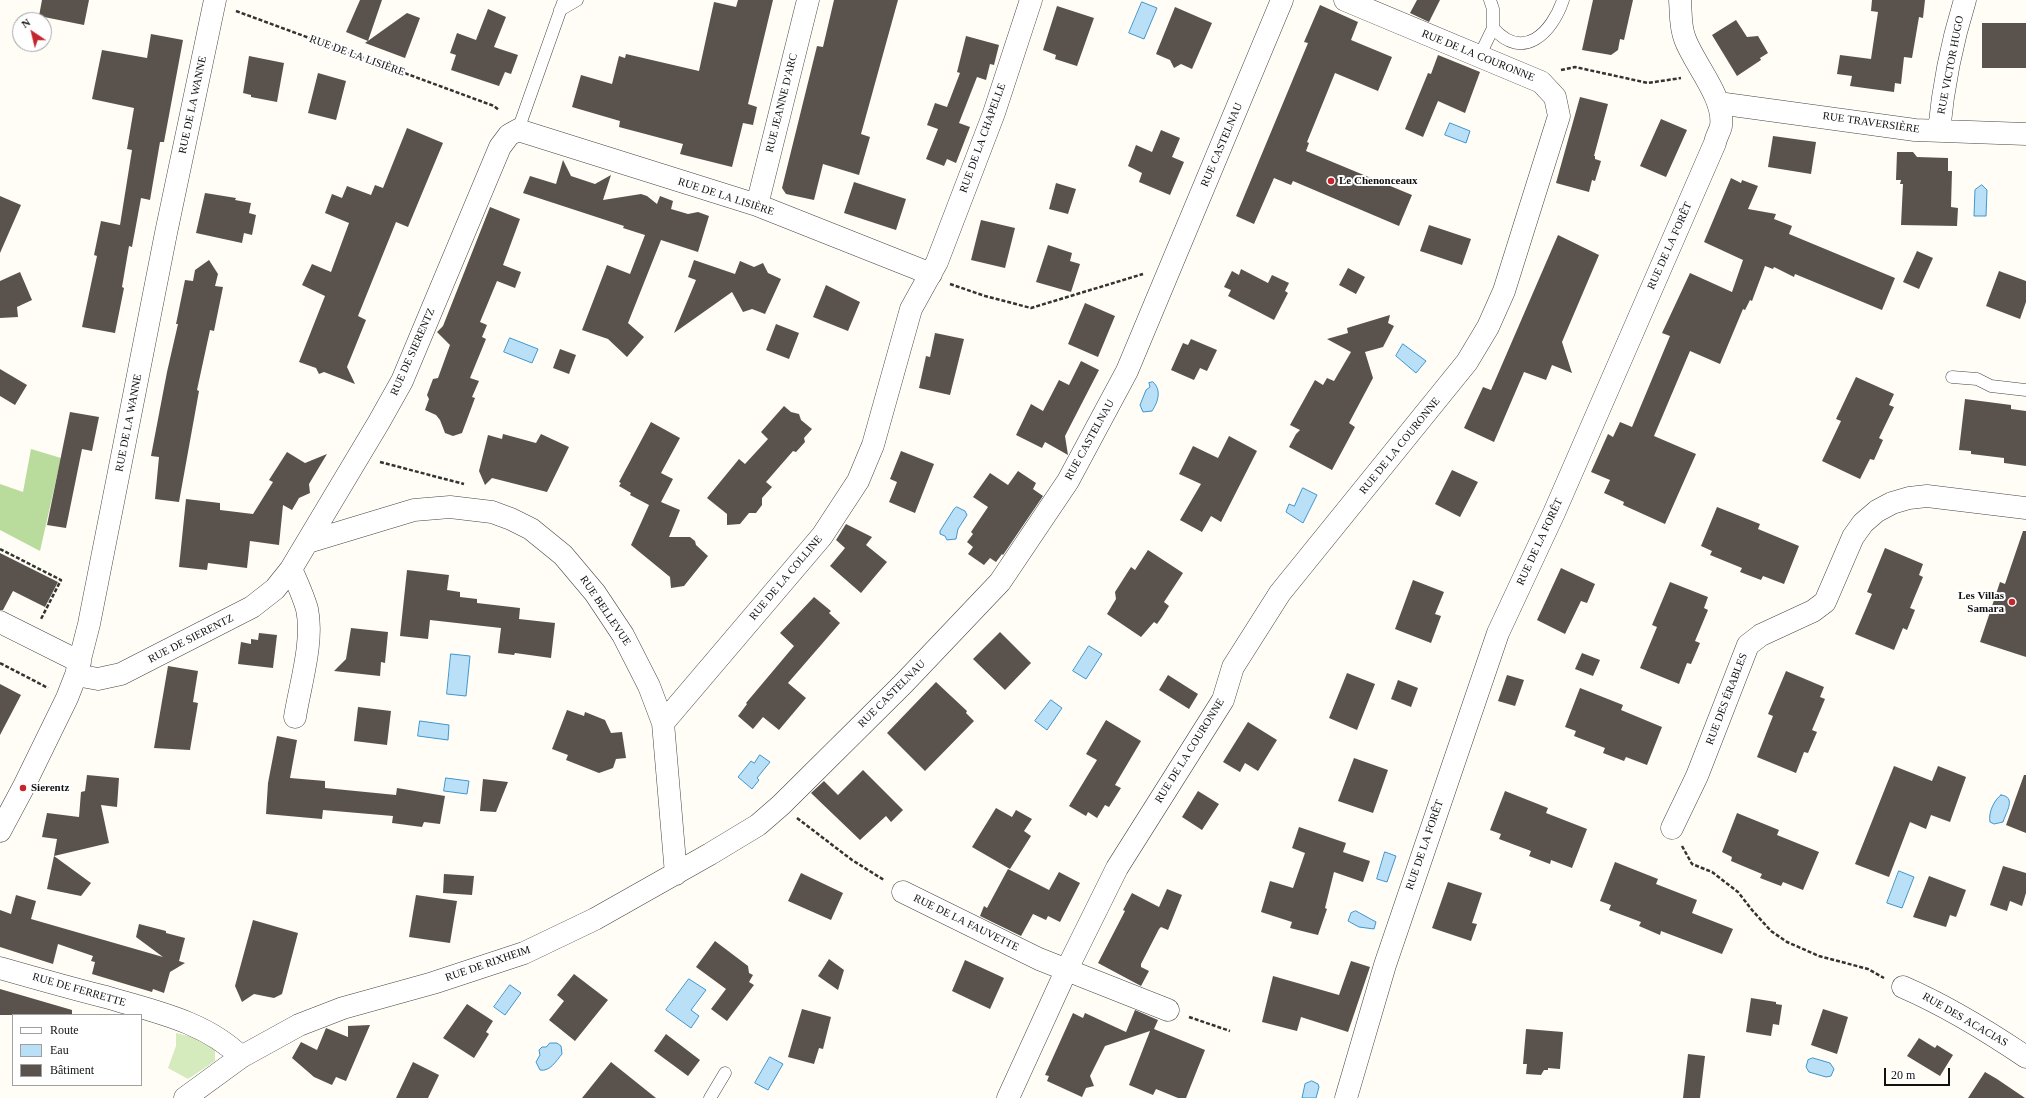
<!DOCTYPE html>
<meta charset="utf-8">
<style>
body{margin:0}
#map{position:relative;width:2026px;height:1098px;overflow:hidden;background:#fffdf5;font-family:Georgia,serif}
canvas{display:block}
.legend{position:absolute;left:12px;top:1014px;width:130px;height:72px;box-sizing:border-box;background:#fff;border:1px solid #a0a0a0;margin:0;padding:5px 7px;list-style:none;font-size:12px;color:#111}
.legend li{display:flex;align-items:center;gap:8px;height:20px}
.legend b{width:20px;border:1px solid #a0a0a0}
.north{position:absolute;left:12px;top:12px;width:40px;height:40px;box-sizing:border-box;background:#fff;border:1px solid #a0a0a0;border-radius:50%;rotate:325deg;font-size:11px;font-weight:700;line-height:16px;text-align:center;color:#111}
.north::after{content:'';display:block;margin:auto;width:14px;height:18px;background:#c4262e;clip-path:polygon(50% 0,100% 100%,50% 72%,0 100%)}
.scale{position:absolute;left:1884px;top:1068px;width:66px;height:18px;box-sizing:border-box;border:2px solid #111;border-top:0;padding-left:5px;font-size:12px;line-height:14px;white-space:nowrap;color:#111;-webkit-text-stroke:3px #fff;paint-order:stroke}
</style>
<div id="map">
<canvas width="2026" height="1098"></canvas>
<ul class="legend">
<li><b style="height:5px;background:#fff"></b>Route</li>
<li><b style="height:11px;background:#b9e0f7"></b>Eau</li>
<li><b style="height:11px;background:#5a524d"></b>Bâtiment</li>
</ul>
<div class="north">N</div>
<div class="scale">20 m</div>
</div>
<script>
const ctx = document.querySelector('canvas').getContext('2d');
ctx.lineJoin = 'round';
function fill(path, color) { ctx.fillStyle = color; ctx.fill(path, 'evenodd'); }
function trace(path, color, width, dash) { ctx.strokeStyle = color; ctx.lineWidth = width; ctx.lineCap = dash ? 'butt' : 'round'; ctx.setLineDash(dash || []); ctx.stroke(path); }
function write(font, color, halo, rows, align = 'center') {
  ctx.font = font + ' Georgia,serif'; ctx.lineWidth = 4; ctx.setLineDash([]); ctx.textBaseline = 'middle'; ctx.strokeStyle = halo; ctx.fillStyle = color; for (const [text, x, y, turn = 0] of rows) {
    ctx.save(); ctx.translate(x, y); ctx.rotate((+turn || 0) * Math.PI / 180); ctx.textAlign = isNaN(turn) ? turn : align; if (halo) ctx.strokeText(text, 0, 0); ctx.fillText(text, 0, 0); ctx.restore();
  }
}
const green = new Path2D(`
 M176,1033L209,1041L215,1047V1061L188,1079L168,1068L176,1046Z`);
const forest = new Path2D(`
 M31,449L61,458L40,551L0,530V484L23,492Z`);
const water = new Path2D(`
 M1142,2L1157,8L1144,39L1129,33Z
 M1450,123L1470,131L1466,143L1445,135Z
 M1982,185L1987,190L1986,216H1974L1975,190Z
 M510,338L538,349L532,363L504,352Z
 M1403,344L1426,361L1416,373L1396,356Z
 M1153,382C1162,390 1158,402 1152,411L1143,412L1140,405L1146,390L1150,387L1149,383Z
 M1303,488L1317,495L1303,523L1286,512L1289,504L1294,506Z
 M957,507L965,511L967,515L958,529L956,539L947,540L945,536L940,534V531L954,509Z
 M1089,646L1102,654L1086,679L1073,671Z
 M451,654L470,656L466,696L447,694Z
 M1051,700L1062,708L1047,730L1035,721Z
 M420,721L449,725L448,740L418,736Z
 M760,755L770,762L757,778L759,780L752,789L738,777L751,761L754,763Z
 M446,778L469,781L467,794L444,791Z
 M2001,795C2017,797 2006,812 2003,822L1994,824L1990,822C1988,813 1994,800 2001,795Z
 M1385,852L1396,856L1387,882L1377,879Z
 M1899,871L1914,877L1902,908L1887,903Z
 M1356,911L1376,922L1374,929L1359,927L1348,921L1351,913Z
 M689,979L706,990L691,1010L699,1016L691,1028L666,1010Z
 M510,985L521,993L505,1015L494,1007Z
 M550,1043H557L561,1046L562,1054C556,1061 550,1072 540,1070L536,1062L540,1055L539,1050L542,1047H546Z
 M770,1057L783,1064L768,1090L755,1083Z
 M1813,1058L1830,1063L1834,1069L1831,1076L1826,1077L1809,1072L1806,1067L1808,1060Z
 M1312,1081L1318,1084L1319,1087L1316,1098H1302L1305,1084Z`);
const building = new Path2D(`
 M42,0H89L84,25L39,16Z
 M360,0H382L368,41L346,32Z
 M738,0H773L748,104L757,107L753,125L743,123L732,167L680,154L683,144L619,127L620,121L572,107L581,75L612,84L619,56L625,58L626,54L699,71L714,2L736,7Z
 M834,0H898L861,134L870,137L859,175L823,164L814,200L786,194L782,188L817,46L823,47Z
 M1417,0H1440L1429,22L1410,13Z
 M1593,0H1633L1624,40L1620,39L1618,50L1611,55L1582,50Z
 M1872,0H1925L1923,18L1919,17L1912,58L1904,57L1901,84L1895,83L1894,92L1850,86L1852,76L1837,74L1840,55L1871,59L1878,12L1871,11Z
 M1320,5L1358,22L1351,40L1392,57L1378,91L1335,73L1307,142L1309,143L1306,151L1412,195L1399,226L1293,181L1291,185L1274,178L1254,224L1236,216L1308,43L1304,42Z
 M1057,6L1094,18L1077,66L1055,59L1056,55L1043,50Z
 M1175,7L1212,23L1192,69L1181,64L1174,68L1170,60L1156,54Z
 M488,9L506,17L494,47L518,55L511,74L505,72L499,86L451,70L456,55L450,53L457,33L476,40Z
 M407,13L420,18L405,58L365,43Z
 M1736,20L1747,37L1758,36L1768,53L1760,58L1761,60L1737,76L1712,35Z
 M1982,23H2026V68H1982Z
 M151,34L183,40L164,142H160L150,200L141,198L132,247L129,246L122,287L124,288L115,333L82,327L97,256L94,255L101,221L120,225L132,150L127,149L134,108L92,99L102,50L147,58Z
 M966,36L999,45L994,65L990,64L986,80L977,77L959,123L970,127L956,163L947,159L944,166L926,159L938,129L927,125L935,103L947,107L960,73L957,72Z
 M1438,55L1480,72L1465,113L1438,101L1423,137L1405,129L1428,73L1431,74Z
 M249,56L284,63L277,102L251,97V95L243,93Z
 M318,73L346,81L336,120L308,113Z
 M1580,97L1608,104L1594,156H1595V159L1601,161L1595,181L1592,180L1589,192L1556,183Z
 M1661,119L1687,130L1666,177L1640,166Z
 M407,128L443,143L408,227L396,222L358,316L366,320L347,367L355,384L324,372L319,374L316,368L299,362L325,296L302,285L312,264L331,272L349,223L325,213L332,194L342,198L347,186L371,195L375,185L383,188Z
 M1161,130L1180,138L1172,157L1184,162L1170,195L1139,182L1142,173L1128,166L1136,145L1152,152Z
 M1773,136L1816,142L1811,174L1768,167Z
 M1897,152H1913L1917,157L1948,158V171H1952L1951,207L1958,208L1957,226L1901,225L1903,184H1900L1901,180H1896Z
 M563,160L571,176L595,184L611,175L603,200L641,194L647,196L657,204L660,196L673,201L671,209L688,214L698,212L709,216L698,252L661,240L628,323L644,337L627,357L608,339L582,330L607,265L630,274L645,235L623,228L624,226L523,193L530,176L556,184Z
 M1731,178L1741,183L1742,180L1758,186L1748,209L1776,214L1774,219L1792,226L1789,234L1895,278L1882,310L1795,274L1794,277L1774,267L1773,269L1765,266L1752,301L1750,300L1745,310L1743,309L1720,364L1690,351L1654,436L1696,454L1665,524L1623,505L1624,502L1604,493L1610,480L1591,472L1608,434L1613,437L1620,422L1632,427L1670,336L1662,333L1690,273L1732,292L1743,260L1704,242Z
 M854,182L906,199L896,230L844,213Z
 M1056,183L1076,189L1068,214L1049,209Z
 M205,193L236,198L235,200L251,203L249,213L256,215L252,235L244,233L242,243L196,233Z
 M0,196L21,205L0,253Z
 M490,207L520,219L503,265L521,272L515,288L497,281L480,322L487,325L482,337L486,339L470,378L479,381L472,397L475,398L462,433L453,436L445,433L440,420L436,415L425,410L429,399L427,395L433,379L438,378L450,345L437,332L443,326Z
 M981,220L1015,228L1005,268L971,260Z
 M1429,225L1471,239L1462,265L1420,251Z
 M1558,235L1599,255L1562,342L1572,373L1552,365L1546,380L1524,372L1494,442L1464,428L1483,387L1491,390Z
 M1048,245L1072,253L1070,261L1080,264L1071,292L1036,282Z
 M1917,251L1933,258L1919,289L1903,282Z
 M209,260L218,274L215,286L223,287L214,331L210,330L197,390L199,391L179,502L155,499L159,457L151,456L167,372L178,324H176L185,280L193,281L195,270Z
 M694,260L735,274L740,261L754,267L763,263L768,273L781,279L765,314L752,309L743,312L732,292L674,333L696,280L688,277Z
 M1348,268L1365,277L1356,294L1339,285Z
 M1241,269L1268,283L1272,275L1289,283L1285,291L1288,293L1274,320L1228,296L1231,290L1224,287L1232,271L1239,275Z
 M1999,271L2026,281V302L2020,319L1986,306Z
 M20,272L32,300L17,307L18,317L0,318V281Z
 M826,285L860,302L848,331L813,317Z
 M1085,303L1115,316L1098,357L1068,344Z
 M1390,315L1388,323L1394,326L1383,347L1365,352L1373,378L1349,423L1355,427L1332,470L1289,447L1296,434L1300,430L1290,425L1315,380L1323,385L1327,378L1334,381L1351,352L1327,339L1348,333L1347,328Z
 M776,324L799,333L789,359L766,350Z
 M935,333L964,339L950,395L919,388L926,356L930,357Z
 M1191,339L1217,350L1207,371L1200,368L1194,380L1171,370L1183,343L1188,345Z
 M560,349L576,355L569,374L553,368Z
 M1081,361L1099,370L1065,436L1068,455L1045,442L1042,448L1016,435L1031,404L1043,411L1059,380L1069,385Z
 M0,369L27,385L15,405L0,396Z
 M1856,377L1894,394L1889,405L1894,407L1879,438L1883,440L1874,460L1870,459L1860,479L1822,461L1841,421L1836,419Z
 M1965,399L2011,405V409L2026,411V466L2004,463V458L1971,454V451L1959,450Z
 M784,406L791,412L799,414L801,420L812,429L804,438L805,442L796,452L793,451L766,482L772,487L762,498V505L756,513H749L740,524L727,525V514L707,498L739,459L745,464L768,439L761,432Z
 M70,412L99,417L92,451L82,449L66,528L47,525Z
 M651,422L680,438L661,473L673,479L661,502L680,510L669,537H690L695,541L696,545L708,556L684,586L671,588L670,577L631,545L649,505L630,495L631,493L619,486L621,483L619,482Z
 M503,434L536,443L541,434L569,447L547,492L492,478L485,485L479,471L488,435L502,439Z
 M1229,436L1257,451L1221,522L1211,516L1202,532L1180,520L1201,484L1179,474L1193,446L1218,458Z
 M901,451L934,464L915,513L889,502L897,482L890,479Z
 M287,452L305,463L327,454L309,484L310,493L299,498L292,510L283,505L279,545L250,541L247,568L208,563L207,570L179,567L186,499L220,503V510L253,514L273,482L269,480Z
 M1452,470L1478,482L1460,517L1435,504Z
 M1018,471L1036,483L1033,489L1043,496L1003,555L1002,554L996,562L990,558L984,565L968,554L973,547L967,542L973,534L971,532L988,507L973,497L990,473L1008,485Z
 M1717,507L1760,524L1758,529L1799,546L1784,584L1763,576L1761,580L1740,572L1742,568L1710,555L1712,551L1701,546Z
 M846,524L872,537L866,545L887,562L861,593L830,566L845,548L836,540Z
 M2023,531H2026V657L1980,642L2000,582L2005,584Z
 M1885,548L1923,564L1919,575L1923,577L1910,608L1915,610L1907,630L1903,628L1894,650L1855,634L1872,594L1867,592Z
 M1148,550L1183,573L1164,602L1169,606L1162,617L1157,624L1154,622L1141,637L1107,614L1116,599L1115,592L1131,567L1135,570Z
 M0,553L58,582L45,607L13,591L3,610H0Z
 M1561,568L1595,584L1587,603L1581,601L1565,634L1537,620Z
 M407,570L449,575L447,590L460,592V597L477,599V603L520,608L519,619L555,623L551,658L515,653L514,655L498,653L501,628L430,620L428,639L400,636Z
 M1413,580L1444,592L1435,614L1441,616L1431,643L1395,629Z
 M1670,582L1708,597L1704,608L1708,610L1695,641L1700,643L1691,664L1687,663L1679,684L1640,668L1657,627L1652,625Z
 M814,597L831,611L829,613L840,623L788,683L806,698L779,730L763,717L753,729L738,716L747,704L746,703L794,646L780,633Z
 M351,628L388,632L385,663L381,662L380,676L334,671L346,659Z
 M1000,632L1031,663L1005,690L973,659Z
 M259,633L277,635L273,668L238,664L241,642L251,644V639L258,640Z
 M1582,653L1600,660L1593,676L1575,669Z
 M168,666L198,671L193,702L198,703L190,750L154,748Z
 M1786,671L1824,687L1820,697L1825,699L1812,730L1817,732L1808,753L1804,752L1796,773L1757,757L1773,716L1768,714Z
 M1347,673L1375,684L1357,730L1329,718Z
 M1168,675L1198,694L1189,709L1159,690Z
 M1507,675L1524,680L1515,706L1498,701Z
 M1398,680L1418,688L1411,707L1391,699Z
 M936,682L967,711L966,713L974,721L925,771L887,733Z
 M0,684L21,695L0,735Z
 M1580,688L1623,705L1621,710L1662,727L1647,765L1626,757L1624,761L1603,753L1605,748L1574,736L1576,731L1565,727Z
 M358,707L391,711L387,745L354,741Z
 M567,710L584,716L585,712L605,720L611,733L622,732L626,758L616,759L613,768L599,773L566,760L568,755L552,749Z
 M1106,720L1141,741L1115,785L1121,788L1109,807L1105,805L1097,818L1088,812L1086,816L1069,806L1097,760L1086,754Z
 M1248,722L1277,740L1258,771L1245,763L1240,772L1223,762Z
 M277,736L297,740L290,778L325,781V788L396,795L397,788L445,796L440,824L424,822L422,827L392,823L393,816L323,810L322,819L266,814L268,783Z
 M1354,758L1388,770L1373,813L1338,801Z
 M1894,766L1932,781L1938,766L1966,777L1950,822L1931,815L1926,829L1910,822L1889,877L1855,864Z
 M863,770L903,810L891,822L886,816L860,840L811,793L824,781L838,795Z
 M87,775L119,778L117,807L101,805L109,843L54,856L57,839L42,837L47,813L79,817L81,792L85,791Z
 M2024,775H2026V833L2006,825Z
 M483,779L508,782L496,812L480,811Z
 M1198,791L1219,804L1202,830L1182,817Z
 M1505,791L1548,808L1546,813L1587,829L1572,868L1551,860L1550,864L1529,856L1531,851L1499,839L1501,834L1490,830Z
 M996,808L1012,817L1016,810L1032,819L1024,831L1031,836L1010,869L972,847Z
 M1737,813L1779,830L1777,835L1819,852L1803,890L1783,882L1781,886L1760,878L1762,874L1731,861L1732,857L1722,852Z
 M1299,827L1346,843L1343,852L1370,861L1363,882L1334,872L1325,908L1327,909L1318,935L1290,928L1292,922L1261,912L1270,881L1293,888L1305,853L1292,848Z
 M54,856L91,883L81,896L47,889Z
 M1615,862L1658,879L1656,884L1697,900L1692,913L1733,929L1722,954L1661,931L1660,935L1639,926L1641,922L1609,910L1611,905L1600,901Z
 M2003,866L2026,873V893L2022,906L2010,901L2007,911L1990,905Z
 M1008,869L1049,890L1059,872L1080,883L1060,922L1048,916L1046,920L1033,914L1021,936L980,916L984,906L987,908Z
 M801,873L843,893L831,920L788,901Z
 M444,874L474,876L472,895L443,893Z
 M1929,876L1966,890L1956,917L1950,915L1946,927L1913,917Z
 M1448,882L1482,893L1472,923L1477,924L1471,941L1432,928Z
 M1167,889L1182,895L1168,930L1161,927L1159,929L1141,964V967L1149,971L1141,986L1098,963L1125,911L1123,910L1132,893L1159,907Z
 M16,895L36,901L31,919L163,957L136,937L139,924L166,931V933L185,938L179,961L185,963L170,972L164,993L153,989L152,992L92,974L95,962L91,961L93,956L58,944L53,964L0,947V910L11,914Z
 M416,895L457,901L450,943L409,937Z
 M253,920L298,933L282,994L274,998L254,994L242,1002L235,986Z
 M715,941L748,966L749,973L753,975L749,982L754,985L727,1021L711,1009L726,989L696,967Z
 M829,959L844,970L838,990L818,976Z
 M965,960L1004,978L990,1009L952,991Z
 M1351,961L1370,967L1348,1032L1301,1017L1297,1031L1262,1022L1273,976L1339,995Z
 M574,974L608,1000L575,1041L549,1020L564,1001L557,995Z
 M0,989L72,1010V1015H0Z
 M1751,998L1776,1002V1004L1782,1005L1779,1025L1773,1024L1771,1036L1746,1032Z
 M467,1004L493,1021L486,1032L489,1034L474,1058L443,1038Z
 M802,1009L831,1017L823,1049L819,1048L814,1064L788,1057Z
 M1823,1009L1848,1017L1837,1054L1811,1045Z
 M1135,1010L1158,1020L1154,1029L1205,1050L1186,1098H1178L1156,1089L1153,1095L1129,1085L1150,1031L1105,1046L1090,1076L1094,1086L1086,1088L1082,1097L1047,1081L1049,1076L1045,1075L1073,1013L1083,1018L1085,1013L1126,1032Z
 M370,1025L346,1081L336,1077L332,1085L314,1077L292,1058L301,1042L317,1050L326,1028L348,1037V1026Z
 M1526,1029L1563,1032L1560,1069L1548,1068V1070H1544L1541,1075L1526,1074L1527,1064H1523Z
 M666,1034L700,1060L688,1076L654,1051Z
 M1919,1038L1935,1048L1937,1045L1953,1055L1940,1076L1907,1056Z
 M1688,1054L1705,1056L1700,1098H1683Z
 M413,1062L439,1075L428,1098H396Z
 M611,1062L656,1098H582Z
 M1985,1072L1997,1079L2025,1098H1968Z`);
const path = new Path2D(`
 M236,11L494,106L499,110
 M1561,70L1575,67L1648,83L1681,78
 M950,284L985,296L1031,308L1143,274
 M380,462L464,484
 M0,549L61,580L41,619
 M0,663L48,688
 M797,818L852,860L884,880
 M1682,846L1692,864L1712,872L1738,892L1752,910L1771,931L1787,942L1819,956L1868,969L1884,978
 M1189,1017L1230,1031`);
const service = new Path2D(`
 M1490,0L1493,9V28C1523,62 1552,33 1563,0
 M560,10L577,0
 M1479,57L1493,28
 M518,130L564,0
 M1952,377L1977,379L1991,386L2026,390
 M710,1098L725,1073`);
const minor = new Path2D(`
 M1718,103L1915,130L2026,134
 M1939,131C1943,87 1952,42 1965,0
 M757,205L808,0
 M308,542L414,510L450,507L492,512L511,519L531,529L563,555L595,593L623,635L649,686L663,723L676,874
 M291,569C297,582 303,595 307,609C314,641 300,685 295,717
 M0,622L80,662
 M76,675L98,679L121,674L252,607L275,589L291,569L379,422L402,381L500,147L509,135L518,130L757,205L931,274
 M663,723L822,536L858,481L873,445L911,309L937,262L994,113L1031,0
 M1672,828L1697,776L1748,645L1761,635L1813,611L1825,602L1853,537L1863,523L1877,511L1892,503L1909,498L1927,496L2026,508
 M0,831L23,788L67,698L76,675L89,624L166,233L215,0
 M903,892L1039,959L1168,1010
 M0,968C35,978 70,988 106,997C152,1011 205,1021 241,1057
 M1903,987C1947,1006 1986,1030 2026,1057
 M185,1098L241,1057L299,1025L343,1008L433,983L524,953L595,919L710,854L758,825L781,805L904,683L1000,582L1068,481L1127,371L1282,0
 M1008,1098L1066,971L1117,868L1223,700L1233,667L1280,593L1467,362L1488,327L1504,291L1559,116L1555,97L1541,82L1345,0
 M1346,1098L1385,965L1498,633L1554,513L1715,143C1716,137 1720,131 1721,126C1725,98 1694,64 1685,39C1680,27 1681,13 1680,0`);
const markers = [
 [1331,181,4,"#c4262e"],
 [2012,602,4,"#c4262e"],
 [23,788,4,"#c4262e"]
];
const streetNames = [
 ["RUE DE LA LISIÈRE",357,56,20],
 ["RUE DE LA COURONNE",1478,56,22],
 ["RUE VICTOR HUGO",1951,65,-79],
 ["RUE JEANNE D'ARC",782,103,-76],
 ["RUE DE LA WANNE",193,105,-78],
 ["RUE TRAVERSIÈRE",1871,123,8],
 ["RUE DE LA CHAPELLE",983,138,-70],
 ["RUE CASTELNAU",1222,145,-67],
 ["RUE DE LA LISIÈRE",726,197,18],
 ["RUE DE LA FORÊT",1670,246,-66],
 ["RUE DE SIERENTZ",413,352,-66],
 ["RUE DE LA WANNE",129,423,-79],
 ["RUE CASTELNAU",1090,440,-61],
 ["RUE DE LA COURONNE",1400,446,-51],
 ["RUE DE LA FORÊT",1540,542,-65],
 ["RUE DE LA COLLINE",786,578,-50],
 ["RUE BELLEVUE",605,611,56],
 ["RUE DE SIERENTZ",191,639,-27],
 ["RUE CASTELNAU",892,694,-45],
 ["RUE DES ÉRABLES",1727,699,-69],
 ["RUE DE LA COURONNE",1190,751,-58],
 ["RUE DE LA FORÊT",1425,845,-71],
 ["RUE DE LA FAUVETTE",966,923,26],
 ["RUE DE RIXHEIM",488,964,-19],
 ["RUE DE FERRETTE",79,990,16],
 ["RUE DES ACACIAS",1965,1020,30]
];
const poiNames = [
 ["Le Chenonceaux",1339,181],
 ["Les Villas",2004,596,"right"],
 ["Samara",2004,609,"right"],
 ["Sierentz",31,788]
];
fill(green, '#d5ebbd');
fill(forest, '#b9dc9c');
fill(water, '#b9e0f7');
trace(water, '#3f96cf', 1);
fill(building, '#5a524d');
trace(service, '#444', 13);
trace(minor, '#444', 23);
trace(path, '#333', 2.5, [4, 2]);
trace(service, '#fff', 12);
trace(minor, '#fff', 22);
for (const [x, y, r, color] of markers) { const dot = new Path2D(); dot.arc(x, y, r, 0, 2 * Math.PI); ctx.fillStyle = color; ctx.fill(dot); trace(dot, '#fff', 1.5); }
write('11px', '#111', '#fff', streetNames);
write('bold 11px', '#111', '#fff', poiNames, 'left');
</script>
